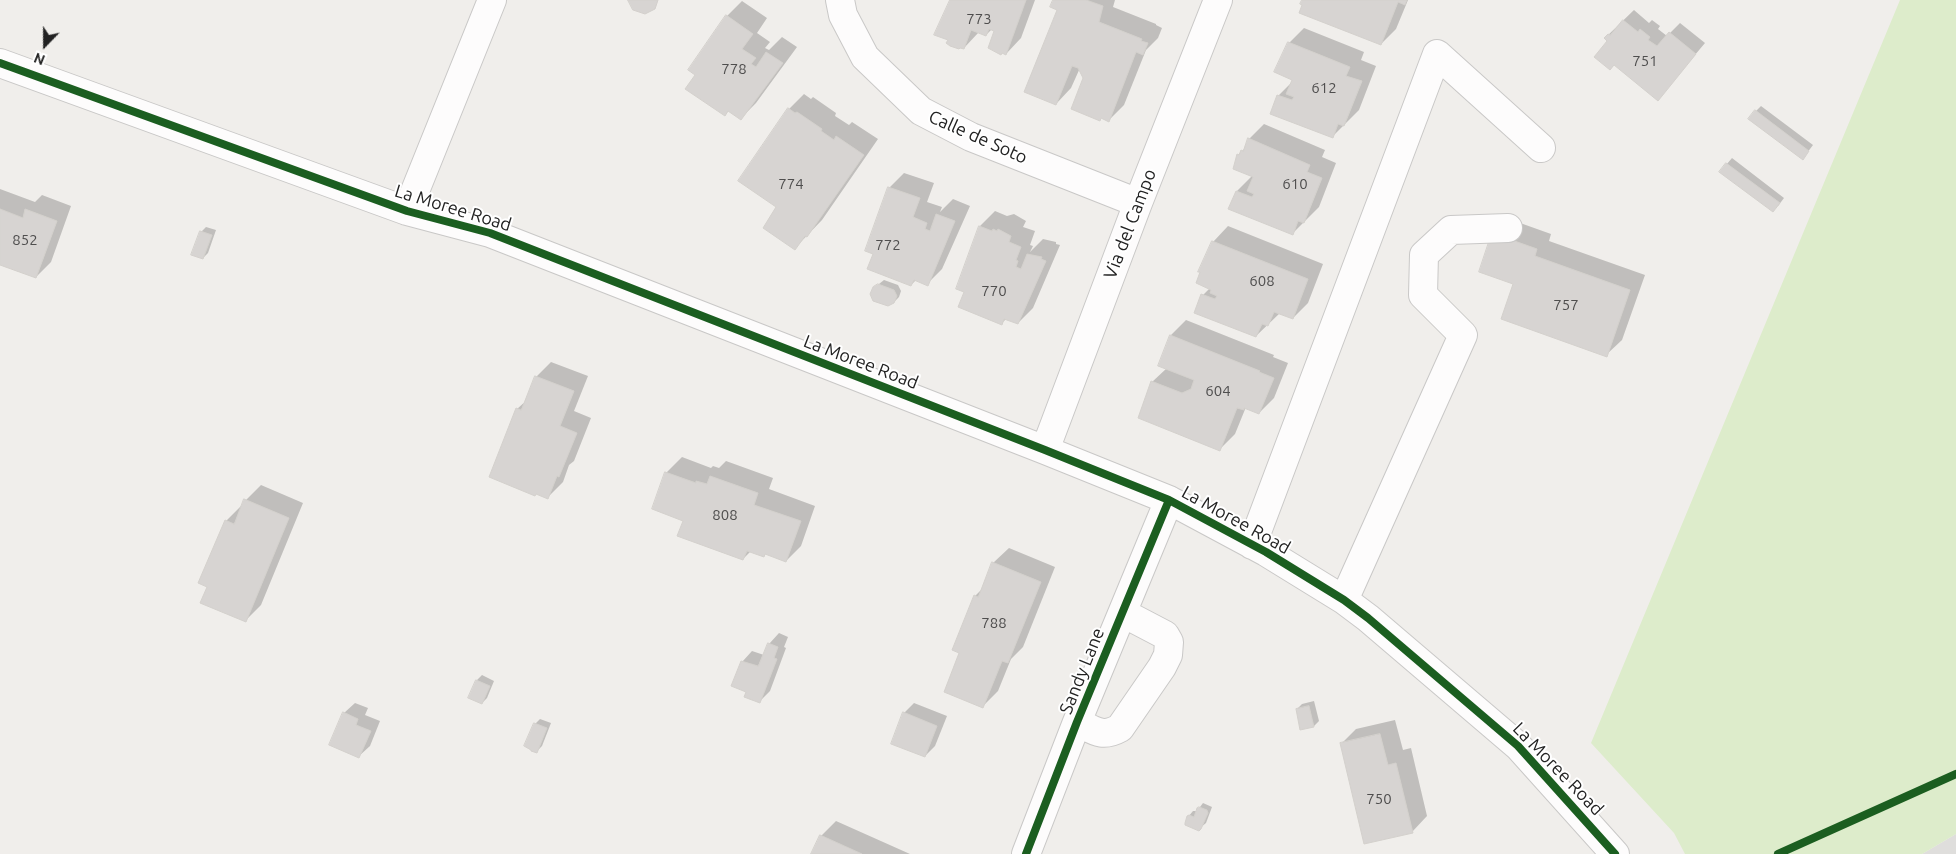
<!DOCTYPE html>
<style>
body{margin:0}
#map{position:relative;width:1956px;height:854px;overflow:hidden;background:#f0eeeb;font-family:Ubuntu,sans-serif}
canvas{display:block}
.north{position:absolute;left:20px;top:20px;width:50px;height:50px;-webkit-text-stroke:4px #fff;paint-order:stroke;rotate:202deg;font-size:14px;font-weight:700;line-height:20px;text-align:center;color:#222}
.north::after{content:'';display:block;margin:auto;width:18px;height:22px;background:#222;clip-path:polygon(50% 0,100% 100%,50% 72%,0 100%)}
</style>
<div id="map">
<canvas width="1956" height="854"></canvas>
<div class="north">N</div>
</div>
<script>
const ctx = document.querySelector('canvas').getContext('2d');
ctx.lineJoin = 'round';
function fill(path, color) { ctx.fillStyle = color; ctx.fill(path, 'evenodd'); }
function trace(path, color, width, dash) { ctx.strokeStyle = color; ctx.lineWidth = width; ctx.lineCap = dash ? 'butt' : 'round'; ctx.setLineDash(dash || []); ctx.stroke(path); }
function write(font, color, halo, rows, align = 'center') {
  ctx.font = font + ' Ubuntu,sans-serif'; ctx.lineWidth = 4; ctx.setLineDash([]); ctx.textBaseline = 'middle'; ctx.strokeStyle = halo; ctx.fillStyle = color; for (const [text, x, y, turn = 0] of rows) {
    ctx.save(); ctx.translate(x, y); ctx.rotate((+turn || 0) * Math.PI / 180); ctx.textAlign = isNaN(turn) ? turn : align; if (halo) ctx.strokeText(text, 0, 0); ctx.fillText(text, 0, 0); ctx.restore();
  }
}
const residential = new Path2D(`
 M1956,834V854H1922Z`);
const grass = new Path2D(`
 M1900,0H1956V834L1922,854H1685L1674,833L1591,743Z`);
const shadow = new Path2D(`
 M950,0H1035L1021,38L1006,54L996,31L992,29L986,35L979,32L964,48Z
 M1054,0H1115L1113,7L1156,24V25L1162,28L1158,38L1146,50L1124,105L1109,120L1080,68L1071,88L1056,104L1059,9Z
 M1303,0H1408L1396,29L1381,44Z
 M742,1L767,18L757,33L770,42L765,48L769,50L782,37L797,47L756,103L741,118L729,110L725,115L697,75L727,16Z
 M1634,10L1649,23L1652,20L1660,26L1658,29L1667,36L1680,23L1705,43L1658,99L1615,64L1610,69L1608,41L1605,38Z
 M1304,28L1364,52L1361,60L1376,66L1359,110L1332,137L1278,96L1293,81L1289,43Z
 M804,94L811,99L813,97L836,113L835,116L849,125L852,122L878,139L822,220L795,248L778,207L789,109Z
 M1761,106L1813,145L1807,153L1756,111Z
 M1264,124L1325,150L1322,157L1336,163L1319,207L1293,233L1237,191L1253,175L1235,168L1238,155L1246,147L1249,139Z
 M1732,158L1784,198L1778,206L1720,172Z
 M904,173L934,183L927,202L942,207L940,212L953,199L970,206L942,269L927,284L916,280L911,285L875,253L889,188Z
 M0,189L35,202L42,195L71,206L51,262L36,277L0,264Z
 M995,211L1007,216L1014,214L1026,221L1023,227L1035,231L1030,245L1033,246L1030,252L1043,239L1056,242V244L1060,245L1033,308L1018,323L1007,318L1002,323L965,291L980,226Z
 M1509,219L1551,234L1549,241L1645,275L1622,340L1606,355L1515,284Z
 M1228,226L1323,264L1308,303L1293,318L1280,313L1256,336L1195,312L1203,295L1210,288L1213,242Z
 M206,227L216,230L208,253L203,258L201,232Z
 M884,280L898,285L901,291L899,297L894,302L874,288Z
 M1186,320L1274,355L1273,357L1288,363L1274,398L1259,413L1246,407L1235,434L1220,449L1152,382L1167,368L1171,335Z
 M551,362L588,376L574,411L591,418L574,461L569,465L563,482L548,497L517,409L527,400L536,377Z
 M682,457L711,468L713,466L719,468L726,461L773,478L769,489L815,506L801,546L786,561L766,553L764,555L751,551L743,559L685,520L666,473Z
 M261,485L303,503L261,605L246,620L209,586L226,521L241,506L243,507L246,500Z
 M1009,548L1055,567L1023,647L1011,659L998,691L983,706L961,652L975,596L984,587L993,563Z
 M779,633L788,637L784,647L786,648L770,691L760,701L748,691L742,662L752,651L764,655L769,644Z
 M482,675L494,681L487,698L482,703L477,680Z
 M1314,701L1319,721L1314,726L1297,709L1302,704Z
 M355,703L368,708L365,715L380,721L370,746L359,756L344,713Z
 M914,703L947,716L935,746L925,756L904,713Z
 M540,719L551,723L542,746L537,751L535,724Z
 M1395,720L1403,750L1411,748L1427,816L1412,832L1341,744L1356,729Z
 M1203,803L1212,807L1206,823L1200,828L1188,817L1193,811H1197Z
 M836,821L910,854H813L821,836Z`);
const building = new Path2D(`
 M628,0H658L655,9L645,14L633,10Z
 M950,0H1026L1006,55L1002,53L1001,55L988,48L994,31L989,29L986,36L971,30L964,49L960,48L959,49L950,46L946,43L948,40L934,35Z
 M1053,0H1086L1103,6L1099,22L1142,39L1141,41L1148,43L1143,55L1136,52L1109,122L1101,118L1100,121L1071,109L1083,78L1078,68L1072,66L1056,105L1024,92L1057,10L1050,7Z
 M1302,0H1407L1405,5L1398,2L1381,45L1299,13L1302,5L1300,4Z
 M726,15L753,34L742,49L756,58L751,64L756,67L766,52L783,63L741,120L728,111L725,116L685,89L695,75L688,70Z
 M1623,20L1638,32L1640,29L1650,37L1648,40L1657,46L1669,32L1696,54L1658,101L1614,65L1610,70L1594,57L1607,41L1604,38L1608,34L1610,35Z
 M1288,42L1350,67L1346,76L1362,81L1344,126L1338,124L1333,138L1270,114L1277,95L1292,100L1294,97L1286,94L1292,80L1274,72Z
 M788,108L795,113L797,112L822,129L821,131L834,140L836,136L864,155L807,237L805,236L795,250L763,228L776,207L738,181Z
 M1755,110L1809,151L1803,160L1748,119Z
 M1248,138L1310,165L1307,172L1322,178L1304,223L1298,221L1293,235L1228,209L1236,191L1252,197L1254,194L1247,191L1253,177L1233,169L1237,154L1239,155L1241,150L1243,151Z
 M1726,163L1780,203L1773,212L1719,172Z
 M888,187L920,198L913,217L927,223L925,229L930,231L936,214L955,221L928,286L914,280L911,286L867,269L873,254L865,251Z
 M0,209L23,218L25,209L57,221L36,278L0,265Z
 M979,226L992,231L993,229L997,231L998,229L1011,236L1009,242L1021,247L1016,260L1018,261L1016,267L1021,269L1027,254L1042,257L1041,259L1046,261L1018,324L1004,319L1002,325L958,307L964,292L956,289Z
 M200,231L212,235L203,259L191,255Z
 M1492,233L1537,249L1535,256L1630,290L1607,357L1501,319L1513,284L1479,272Z
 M1212,241L1308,279L1293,319L1274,312L1268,326L1262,324L1256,337L1194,313L1201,294L1215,299L1217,296L1210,293L1211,290L1196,283L1200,272H1198Z
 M878,284L894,290L897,296L894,303L888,306L873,301L870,294L873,287Z
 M1170,335L1260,371L1259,372L1274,378L1259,414L1244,408V410L1237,408L1220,451L1138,418L1151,381L1182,393L1191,389L1194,380L1158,366Z
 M535,376L574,391L560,426L577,433L559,477L557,476L548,499L536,494L535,496L489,477L516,408L521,410Z
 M665,472L696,483V481L707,484L710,476L758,493L754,505L801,521L786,562L765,554L764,557L747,551L743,560L677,536L683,521L652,509Z
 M244,499L289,518L246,622L200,603L207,587L198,583L225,520L234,524Z
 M992,562L1041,582L1008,663L1002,661L983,708L944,692L959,653L952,650L974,595L978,597Z
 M768,643L778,647L774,658L777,659L760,703L744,697L746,692L731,686L741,661L758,666Z
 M476,680L490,686L482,704L468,698Z
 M1309,706L1314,727L1300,730L1296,709Z
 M343,712L358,719L356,725L371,731L359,758L329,745Z
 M903,712L937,726L925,757L891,744Z
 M534,723L547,728L537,753L531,751V750L524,746Z
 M1380,734L1388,765L1396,763L1413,833L1364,844L1340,743Z
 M1199,807L1207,810L1208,813L1201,829L1199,831L1185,825V823L1187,816L1189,815L1194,817L1197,808Z
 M820,835L862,854H811Z`);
const minor = new Path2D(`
 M840,0L843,15L865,57L921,111L971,137L1138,203
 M0,63L407,211L490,233L1045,450L1169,500L1266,552L1344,600L1368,618L1518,746L1615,854
 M407,211L492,0
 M1045,450L1138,203L1218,0
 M1252,545L1437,54L1541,148
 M1344,600L1463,335L1423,295L1424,255L1451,230L1508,228
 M1077,722C1095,731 1102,738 1120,728L1162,667L1168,655L1169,642L1165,635L1123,613
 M1026,854L1077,722L1169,500`);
const cycleway = new Path2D(`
 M0,63L407,211L490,233L1045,450L1169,500L1266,552L1344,600L1368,618L1518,746L1615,854
 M1026,854L1077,722L1169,500
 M1778,854L1956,774`);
const numberNames = [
 ["773",979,19],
 ["751",1645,61],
 ["778",734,69],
 ["612",1324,88],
 ["774",791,184],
 ["610",1295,184],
 ["852",25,240],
 ["772",888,245],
 ["608",1262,281],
 ["770",994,291],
 ["757",1566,305],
 ["604",1218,391],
 ["808",725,515],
 ["788",994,623],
 ["750",1379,799]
];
const streetNames = [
 ["Calle de Soto",978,137,24],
 ["La Moree Road",453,208,17],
 ["Via del Campo",1130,224,-69],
 ["La Moree Road",861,362,21],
 ["La Moree Road",1236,520,29],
 ["Sandy Lane",1082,671,-68],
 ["La Moree Road",1558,769,46]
];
fill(residential, '#dfdedc');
fill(grass, '#ddeccb');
fill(shadow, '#0003');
fill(building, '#d7d4d2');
trace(building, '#d3d0cc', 1);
trace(minor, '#c9c8c7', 30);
trace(minor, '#fdfcfc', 28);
trace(cycleway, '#1b5e20', 8);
write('15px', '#4f4e4e', null, numberNames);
write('18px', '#222', '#fff', streetNames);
</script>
